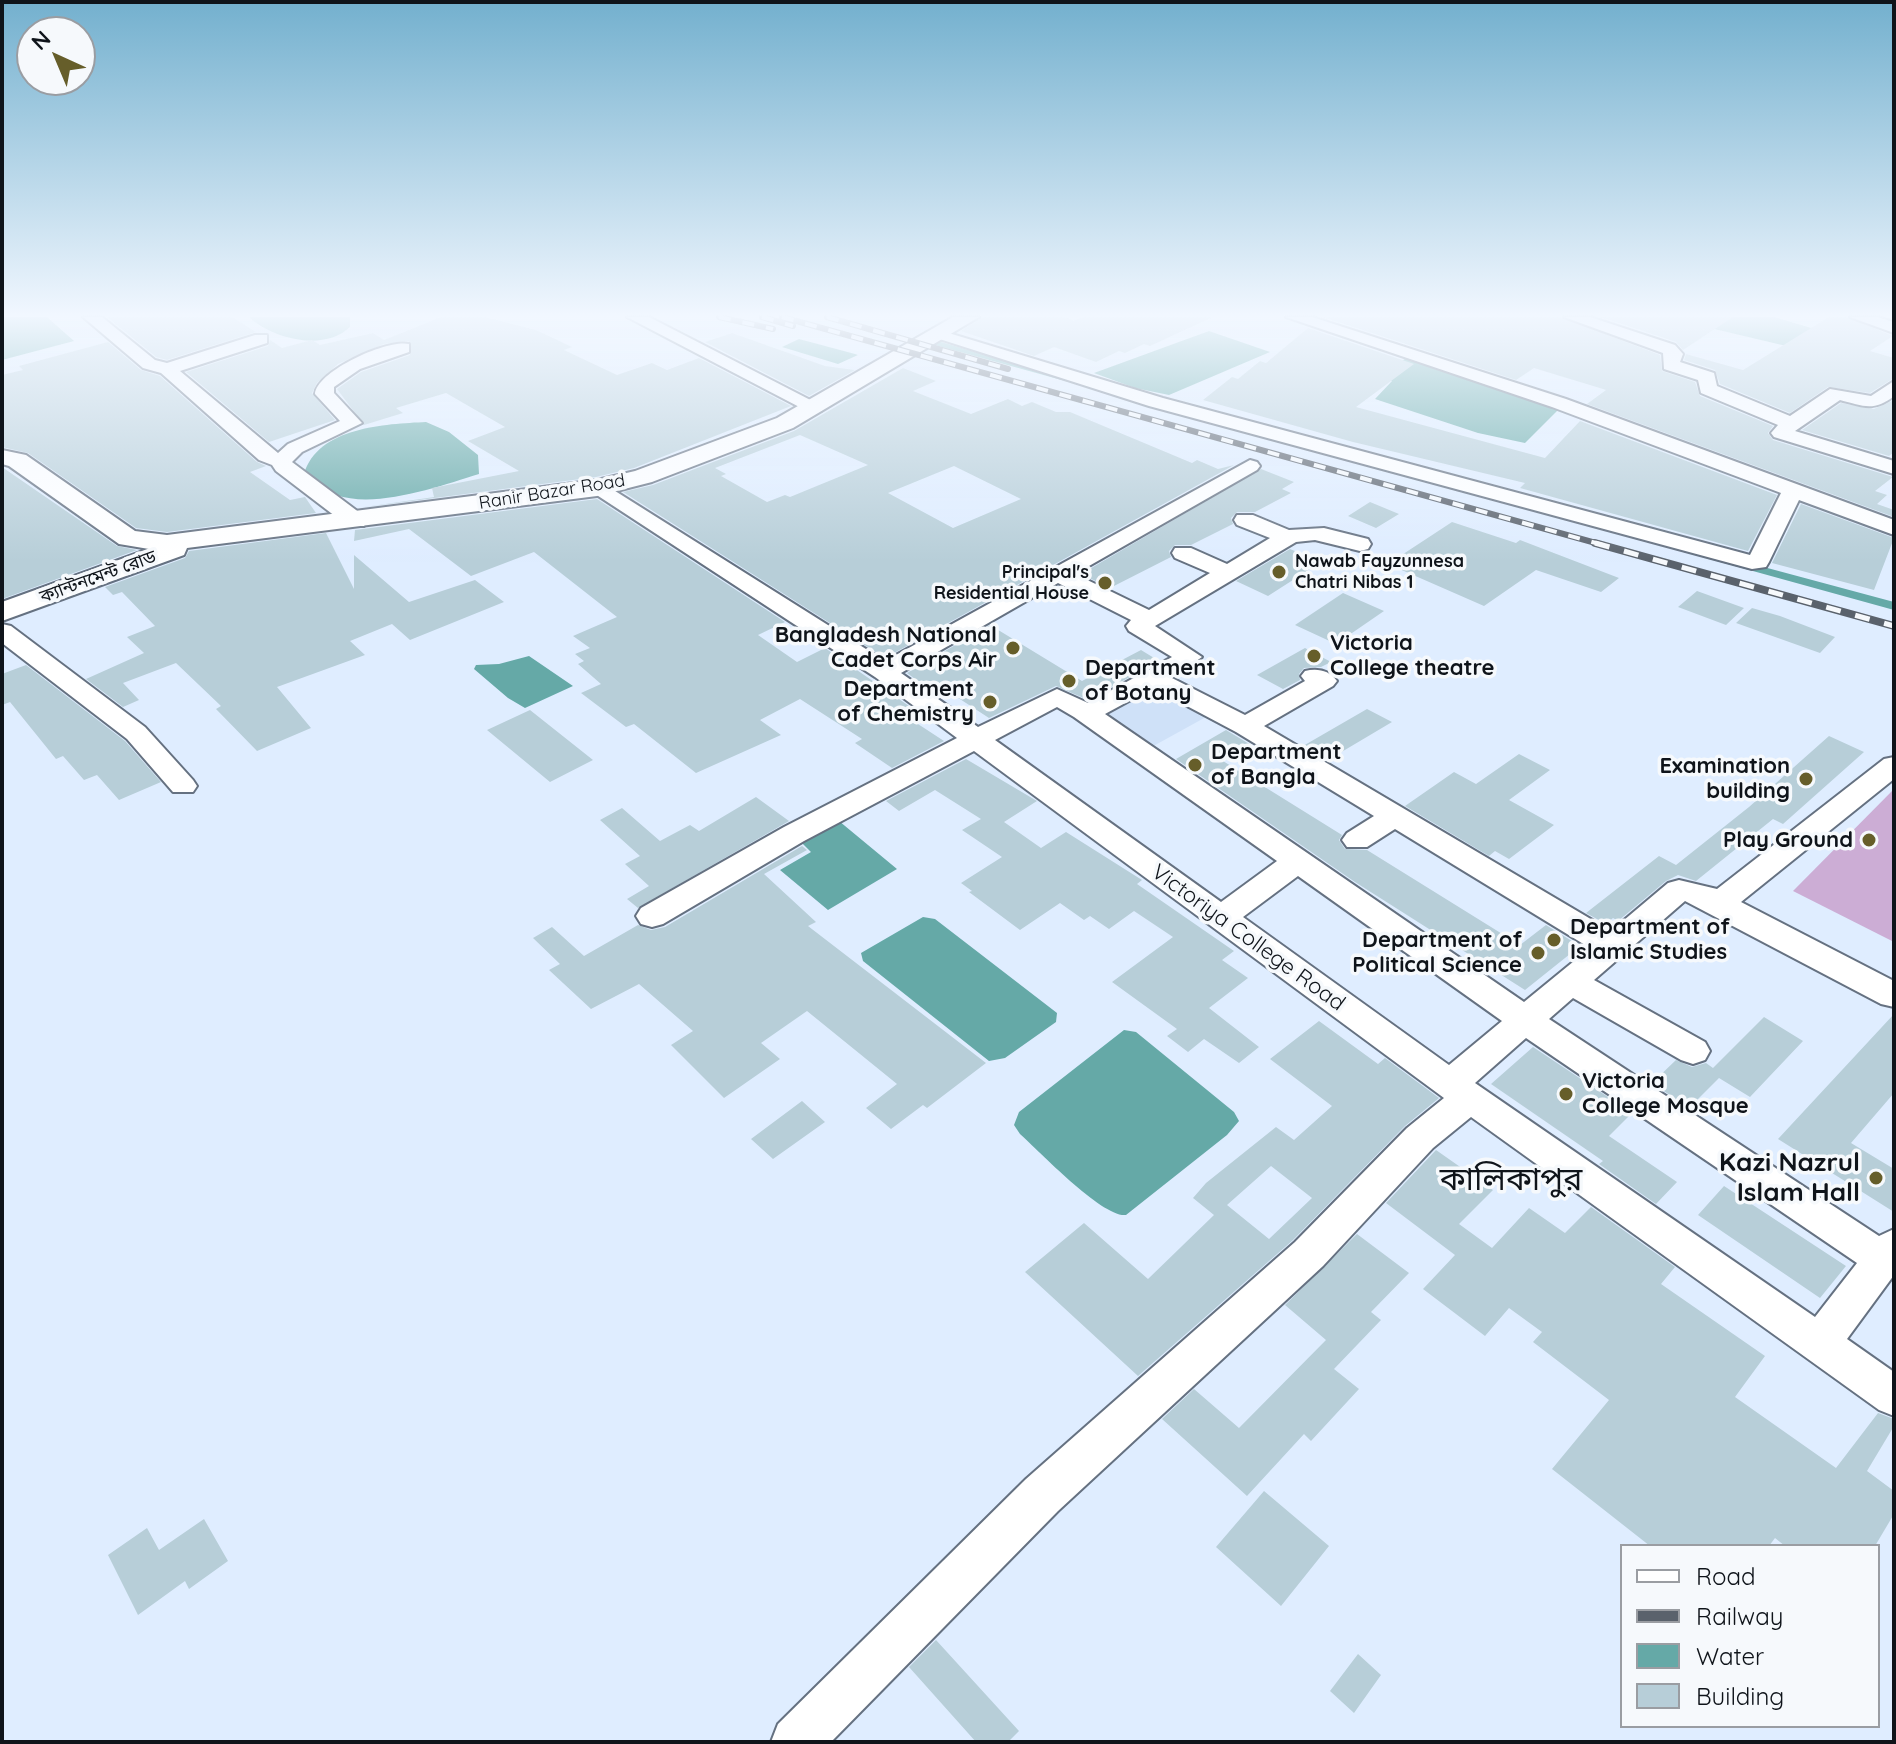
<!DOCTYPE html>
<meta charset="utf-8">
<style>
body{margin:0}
#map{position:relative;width:1896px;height:1744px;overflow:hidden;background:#dfedff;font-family:Quicksand,sans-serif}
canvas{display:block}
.frame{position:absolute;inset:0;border:4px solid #0f141a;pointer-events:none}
.legend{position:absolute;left:1620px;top:1544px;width:260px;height:184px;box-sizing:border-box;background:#f6f9fc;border:2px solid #9a9da2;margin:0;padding:10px 14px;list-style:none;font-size:24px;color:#0f141a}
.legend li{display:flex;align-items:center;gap:16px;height:40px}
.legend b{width:40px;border:2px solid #9a9da2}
.north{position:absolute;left:16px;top:16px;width:80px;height:80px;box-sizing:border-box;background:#f6f9fc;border:2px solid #9a9da2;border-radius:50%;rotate:316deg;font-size:22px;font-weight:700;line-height:32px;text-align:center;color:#0f141a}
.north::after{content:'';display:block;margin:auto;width:28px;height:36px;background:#665e2a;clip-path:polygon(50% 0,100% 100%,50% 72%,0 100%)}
</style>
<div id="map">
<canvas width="1896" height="1744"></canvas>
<div class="frame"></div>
<ul class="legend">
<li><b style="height:10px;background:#fff"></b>Road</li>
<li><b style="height:10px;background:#5a626c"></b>Railway</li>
<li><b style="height:22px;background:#65a9a7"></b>Water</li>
<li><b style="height:22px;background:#b7ced8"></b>Building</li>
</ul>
<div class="north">N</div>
</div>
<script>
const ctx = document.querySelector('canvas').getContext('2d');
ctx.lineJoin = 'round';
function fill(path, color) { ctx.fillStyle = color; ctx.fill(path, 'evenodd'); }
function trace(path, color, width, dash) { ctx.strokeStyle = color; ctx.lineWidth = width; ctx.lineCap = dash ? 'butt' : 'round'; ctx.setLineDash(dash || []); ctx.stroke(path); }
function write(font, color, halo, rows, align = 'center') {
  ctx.font = font + ' Quicksand,"Noto Sans Bengali",sans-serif'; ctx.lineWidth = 7; ctx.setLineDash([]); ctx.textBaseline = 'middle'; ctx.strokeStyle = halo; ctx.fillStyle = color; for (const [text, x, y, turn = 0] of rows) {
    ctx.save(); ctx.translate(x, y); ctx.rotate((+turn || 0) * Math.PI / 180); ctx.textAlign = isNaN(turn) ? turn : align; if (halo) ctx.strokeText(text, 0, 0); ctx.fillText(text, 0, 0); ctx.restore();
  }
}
const built = new Path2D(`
 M1153,685L1206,717L1148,749L1095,716Z`);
const green = new Path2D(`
 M1894,789V942L1793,891Z`);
const water = new Path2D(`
 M2,317H47L74,341L2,360Z
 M249,317H350V327C324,352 273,339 249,317Z
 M1721,317H1774L1825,332L1799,349L1710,328Z
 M1209,331L1270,352L1169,395L1135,388L1094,373Z
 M799,339L855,354L858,355L838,364L782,347Z
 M938,341L1090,386L1894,602V610L935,345Z
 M1408,357L1562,406L1525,443L1478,433L1375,399L1392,381L1377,376Z
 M426,422L449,432L478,455L479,474C440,486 377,509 336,495C325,492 314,480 304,474C318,427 385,424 426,422Z
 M529,656L573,686L525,708L508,698L474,669L476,665L499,664Z
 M839,821L897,869L828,910L780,870L811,852L801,842Z
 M923,917L935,919L1057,1013L1056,1022L1005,1058L989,1061L863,961L861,953Z
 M1124,1030L1136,1032L1234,1112L1239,1121L1227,1135L1126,1215C1103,1218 1040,1152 1020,1134L1014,1125L1019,1112Z`);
const building = new Path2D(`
 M107,317H232L256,332L167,360L156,357Z
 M441,317H485L536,330L572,347L564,350L617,375L652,363L667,370L699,358L791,406L634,468L596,477L358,508L434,497L432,488L519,471L468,441L505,427L446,393L396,408L403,413L364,425L337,389L361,372L410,355L409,341L384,344L338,364L317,383L312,393L335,420L269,442L186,372L268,346L270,340L282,348L312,340L320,345L373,333L384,340Z
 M982,317H1065L1074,321L1082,317H1213L1150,346L1144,344L1125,353L1119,351L1096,362L1054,347L1034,356L961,331Z
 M1323,317H1561L1660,355L1662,371L1695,382L1700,396L1773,426L1768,433L1773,440L1893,477L1875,491L1887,495L1877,504L1894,510V517L1587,404L1606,390L1603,389L1534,368L1516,380Z
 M1601,317H1733L1683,350L1676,342Z
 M1829,317H1847L1893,336L1870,351L1894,358V378L1870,393L1828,387L1790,413L1720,384L1715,370L1684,360L1686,354L1743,370Z
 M1308,328L1414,364L1356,407L1545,458L1580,421L1777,495L1748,551L1520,488L1525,483L1353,442L1203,400L1232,377L1238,379L1260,361L1266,363Z
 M732,333L825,366L855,370L809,396L705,342Z
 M108,342L141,370L160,376L257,462L266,466L250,472L290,500L305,497L316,513L167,532L136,528L28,453L2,447V375L23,370L19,366Z
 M903,368L936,381L913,391L971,414L1008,399L1022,406L1032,402L1056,412H1070L1192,463L1197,460L1218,469L1234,465L885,658L623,492L653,485L794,431ZM800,435L868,465L790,497L785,495L767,502L721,476L726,474L715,468ZM954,466L1021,499L953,528L888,493Z
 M1894,400V452L1889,456L1802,430L1841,403L1874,409Z
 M2,467L117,546L137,550L2,599Z
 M1261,469L1294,482L1282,489L1291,493L1255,512H1237L1231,518L1233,524L1191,545H1175L1169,551L1171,557L1110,588L1081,574Z
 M597,499L785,622L758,635L797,662L825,648L909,706L898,711L944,741L892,768L855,743L862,739L800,699L760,720L781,735L696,773L634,724L626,727L581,693L601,684L578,664L584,661L575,654L590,648L573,636L617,617L534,552L471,576L409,529L354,541L355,530Z
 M1370,502L1399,514L1376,528L1348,516Z
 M1801,504L1894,538L1874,590L1772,563Z
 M1452,522L1516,543L1520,540L1619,578L1601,592L1536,570L1484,606L1388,564Z
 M326,533L354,589V555L409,602L475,580L504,602L410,640L392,624L350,641L365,655L277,687L311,728L257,751L216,709L221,706L176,663L123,683L139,700L123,707L86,679L144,653L127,637L155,626L122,592L113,595L105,587L185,558L189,551Z
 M1290,549L1321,562L1268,596L1236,581Z
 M1697,591L1744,608L1726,625L1678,607Z
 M1343,593L1384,611L1336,644L1295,625Z
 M1752,608L1780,616L1835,637L1820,653L1736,623Z
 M990,625L1082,681L1141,650L1159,661L1088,700L1056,686L989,718L943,688L934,693L907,673Z
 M1305,648L1331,662L1321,667L1304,668L1299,674L1300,680L1283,689L1257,675Z
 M26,665L125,741L161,782L119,800L97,775L84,780L63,756L56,759L10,702L2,705V674Z
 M1367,709L1392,722L1328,760L1303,746Z
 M530,710L593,760L550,782L487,730Z
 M1226,730L1251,745L1223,761L1342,835L1339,840L1345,849L1367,850L1520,945L1546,925L1580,946L1525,990L1355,882L1176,759Z
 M1829,736L1864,752L1783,824L1773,819L1696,881L1678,875L1666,881L1618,921L1613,918L1606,924L1586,913L1659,856L1676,865L1749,807Z
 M1519,754L1550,770L1509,800L1554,825L1509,859L1495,851L1489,856L1405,806L1454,772L1476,784Z
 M966,759L1037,801L1004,822L1041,848L1066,832L1142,880L1137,884L1234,951L1222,960L1248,978L1209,1008L1259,1047L1239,1063L1204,1039L1188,1052L1167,1036L1177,1029L1112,982L1173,937L1134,911L1109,929L1090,916L1084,920L1060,903L1020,930L969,892L972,891L961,883L1002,857L962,830L981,819L935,790L899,811L886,801Z
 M756,797L789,821L638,908L627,899L649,886L625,864L640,856L600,820L622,808L660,841L690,825L699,831Z
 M802,846L807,850L764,874L816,922L808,926L986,1063L927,1108L923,1105L891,1129L866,1108L897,1084L807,1011L761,1043L780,1059L724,1098L671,1045L693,1031L639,984L591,1009L549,970L560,964L533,938L552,927L584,956L638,925L651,930L665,927Z
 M1894,1014V1093L1851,1143L1894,1169V1212L1778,1139Z
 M1764,1017L1803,1041L1750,1097L1719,1078L1689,1108L1652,1083L1676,1060L1692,1067L1706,1063L1713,1068Z
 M1319,1021L1378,1064L1385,1058L1439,1098L1405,1126L1293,1240L1138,1376L1025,1272L1084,1223L1148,1279L1214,1215L1193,1198L1206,1183L1276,1127L1294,1140L1332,1106L1270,1059ZM1271,1166L1312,1198L1269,1239L1227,1205Z
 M1533,1047L1632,1113L1609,1136L1677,1182L1656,1204L1599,1164L1603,1161L1491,1084Z
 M802,1101L825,1122L773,1159L751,1139Z
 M1436,1150L1493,1190L1459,1224L1492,1248L1529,1208L1565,1233L1591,1207L1675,1267L1661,1284L1765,1356L1735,1397L1836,1468L1878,1413L1894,1419V1426L1867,1471L1894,1491V1514L1875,1546H1785L1775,1538L1769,1546H1650L1552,1469L1609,1400L1533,1342L1542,1332L1509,1308L1485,1336L1423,1289L1455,1255L1386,1203Z
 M1724,1186L1846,1266L1820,1298L1698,1215Z
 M1357,1234L1409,1273L1371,1312L1381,1320L1334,1369L1359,1389L1311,1441L1304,1434L1247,1496L1162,1419L1194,1389L1239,1428L1326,1340L1285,1305Z
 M1264,1491L1329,1546L1281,1606L1216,1547Z
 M204,1519L228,1561L189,1589L185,1581L138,1615L108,1555L147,1528L159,1550Z
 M936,1640L1019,1731L1008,1742H976L909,1667Z
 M1358,1654L1381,1675L1354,1713L1330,1691Z`);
const minor = new Path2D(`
 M83,317H102L155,360L167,363L255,335H267V343L180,371L278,453L288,444L340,421L315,394C317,371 387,339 409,344V352L360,369L334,387V393L362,423L302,452L292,462L364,516L367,521L364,526H348L276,471L272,465L259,460L161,373L143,368Z
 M627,317H649L824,407L821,411H807Z
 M1286,317H1312L1566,399L1894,520V535L1799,500L1769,562L1766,567L1752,569L1149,406L927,335L936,330L942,331L1163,398L1750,555L1781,493L1552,407Z
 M1564,317H1590L1675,345L1683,354L1680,362L1714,373L1717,386L1790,416L1830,389L1871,396L1894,381V396C1874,412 1863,406 1840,400L1795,431L1894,461V474L1774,437L1771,433L1778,425L1701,393L1698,380L1664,369L1663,353Z
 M1850,317H1877L1894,322V333Z
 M1250,460L1257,462L1260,466L1257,470L1075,574L1149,610L1210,573L1175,558L1172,553L1175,548H1191L1227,564L1270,538L1237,525L1234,520L1237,515H1253L1289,530L1324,528L1368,539L1371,544L1368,549L1360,551L1315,540L1296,542L1155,626L1202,657L1172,678L1245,715L1305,681L1301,676L1305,671C1317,668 1329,670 1337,681L1333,686L1264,726L1611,931L1668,883L1679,880L1717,889L1884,759L1894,757V779L1741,902L1894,981V1007L1881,1004L1685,901L1594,980L1705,1042L1710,1051L1705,1060L1693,1064L1681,1060L1573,998L1549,1019L1879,1236L1894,1229V1275L1847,1339L1894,1372V1416L1879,1410L1471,1117L1433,1148L1323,1266L1058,1511L831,1742H771L778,1724L1026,1479L1295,1242L1407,1128L1444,1098L974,751L804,841L663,924L652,927L641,924L636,916L641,908L784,827L957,738L875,677L586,488L597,482L604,484L885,661ZM1058,583L1131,620L1126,626L1129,631L1172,657L1088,703L1057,689L978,727L901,673ZM1153,688L1236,732L1374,816L1347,833L1342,840L1347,847H1367L1395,829L1590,948L1524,1002L1105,714ZM1057,707L1074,717L1277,861L1221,902L995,740ZM1298,876L1502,1021L1449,1065L1243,917ZM1526,1038L1857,1263L1815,1317L1475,1083Z
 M2,624L11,626L145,727L193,780L197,786L193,792H173L127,739L2,643Z`);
const major = new Path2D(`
 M953,317H979L793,428L652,482L597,496L187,548L184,555L2,621V602L149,549L119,544L9,466L2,464V450L26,455L135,531L167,535L597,480L635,471L777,418Z`);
const railFar1 = new Path2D(`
 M719,317L773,329
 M762,317L793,326
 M782,317L1603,545
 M827,317L1008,369`);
const rail = new Path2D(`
 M1595,543L1894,626`);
const markers = [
 [1279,572,8,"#665e2a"],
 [1105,583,8,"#665e2a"],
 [1013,648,8,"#665e2a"],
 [1314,656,8,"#665e2a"],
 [1069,681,8,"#665e2a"],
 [990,702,8,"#665e2a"],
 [1195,765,8,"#665e2a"],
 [1806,779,8,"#665e2a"],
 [1869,840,8,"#665e2a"],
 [1554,940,8,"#665e2a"],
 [1538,953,8,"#665e2a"],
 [1566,1094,8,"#665e2a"],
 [1876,1178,8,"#665e2a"]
];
const farStreetnames = [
 ["Ranir Bazar Road",552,492,-9],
 ["ক্যান্টনমেন্ট রোড",98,577,-20]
];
const farPoinames = [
 ["Nawab Fayzunnesa",1295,562],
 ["Chatri Nibas 1",1295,583],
 ["Principal's",1089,573,"right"],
 ["Residential House",1089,594,"right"]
];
const poiNames = [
 ["Bangladesh National",997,635],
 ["Cadet Corps Air",997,660],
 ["Victoria",1330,643,"left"],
 ["College theatre",1330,668,"left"],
 ["Department",1085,668,"left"],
 ["of Botany",1085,693,"left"],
 ["Department",974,689],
 ["of Chemistry",974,714],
 ["Department",1211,752,"left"],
 ["of Bangla",1211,777,"left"],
 ["Examination",1790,766],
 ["building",1790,791],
 ["Play Ground",1853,840],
 ["Department of",1570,927,"left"],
 ["Islamic Studies",1570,952,"left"],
 ["Department of",1522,940],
 ["Political Science",1522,965],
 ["Victoria",1582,1081,"left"],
 ["College Mosque",1582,1106,"left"]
];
const streetNames = [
 ["Victoriya College Road",1248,938,36]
];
const nearPoinames = [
 ["Kazi Nazrul",1860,1163],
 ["Islam Hall",1860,1193]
];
const nearQuarternames = [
 ["কালিকাপুর",1511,1180]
];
fill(built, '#cfe1f8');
fill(green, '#ccadd5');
fill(water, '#65a9a7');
fill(building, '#b7ced8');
trace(minor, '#657181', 4);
trace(major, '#657181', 4);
fill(minor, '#fff');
fill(major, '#fff');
trace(railFar1, '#5a626c', 6);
trace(rail, '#5a626c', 8);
trace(railFar1, '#f6f9fc', 4, [12]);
trace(rail, '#f6f9fc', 5, [15]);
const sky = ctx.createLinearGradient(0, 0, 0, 562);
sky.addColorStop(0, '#73b0ce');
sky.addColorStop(0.56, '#f1f7ff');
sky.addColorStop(1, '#f1f7ff00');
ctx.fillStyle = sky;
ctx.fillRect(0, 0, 1896, 562);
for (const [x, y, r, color] of markers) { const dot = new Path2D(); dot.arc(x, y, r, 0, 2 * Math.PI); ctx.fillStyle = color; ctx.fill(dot); trace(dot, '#f6f9fc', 3); }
write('18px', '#0f141a', '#f6f9fc', farStreetnames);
write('bold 18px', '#0f141a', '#f6f9fc', farPoinames, 'left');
write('bold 22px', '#0f141a', '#f6f9fc', poiNames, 'right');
write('22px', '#0f141a', '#f6f9fc', streetNames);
write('bold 26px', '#0f141a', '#f6f9fc', nearPoinames, 'right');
write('32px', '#0f141a', '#f6f9fc', nearQuarternames);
</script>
